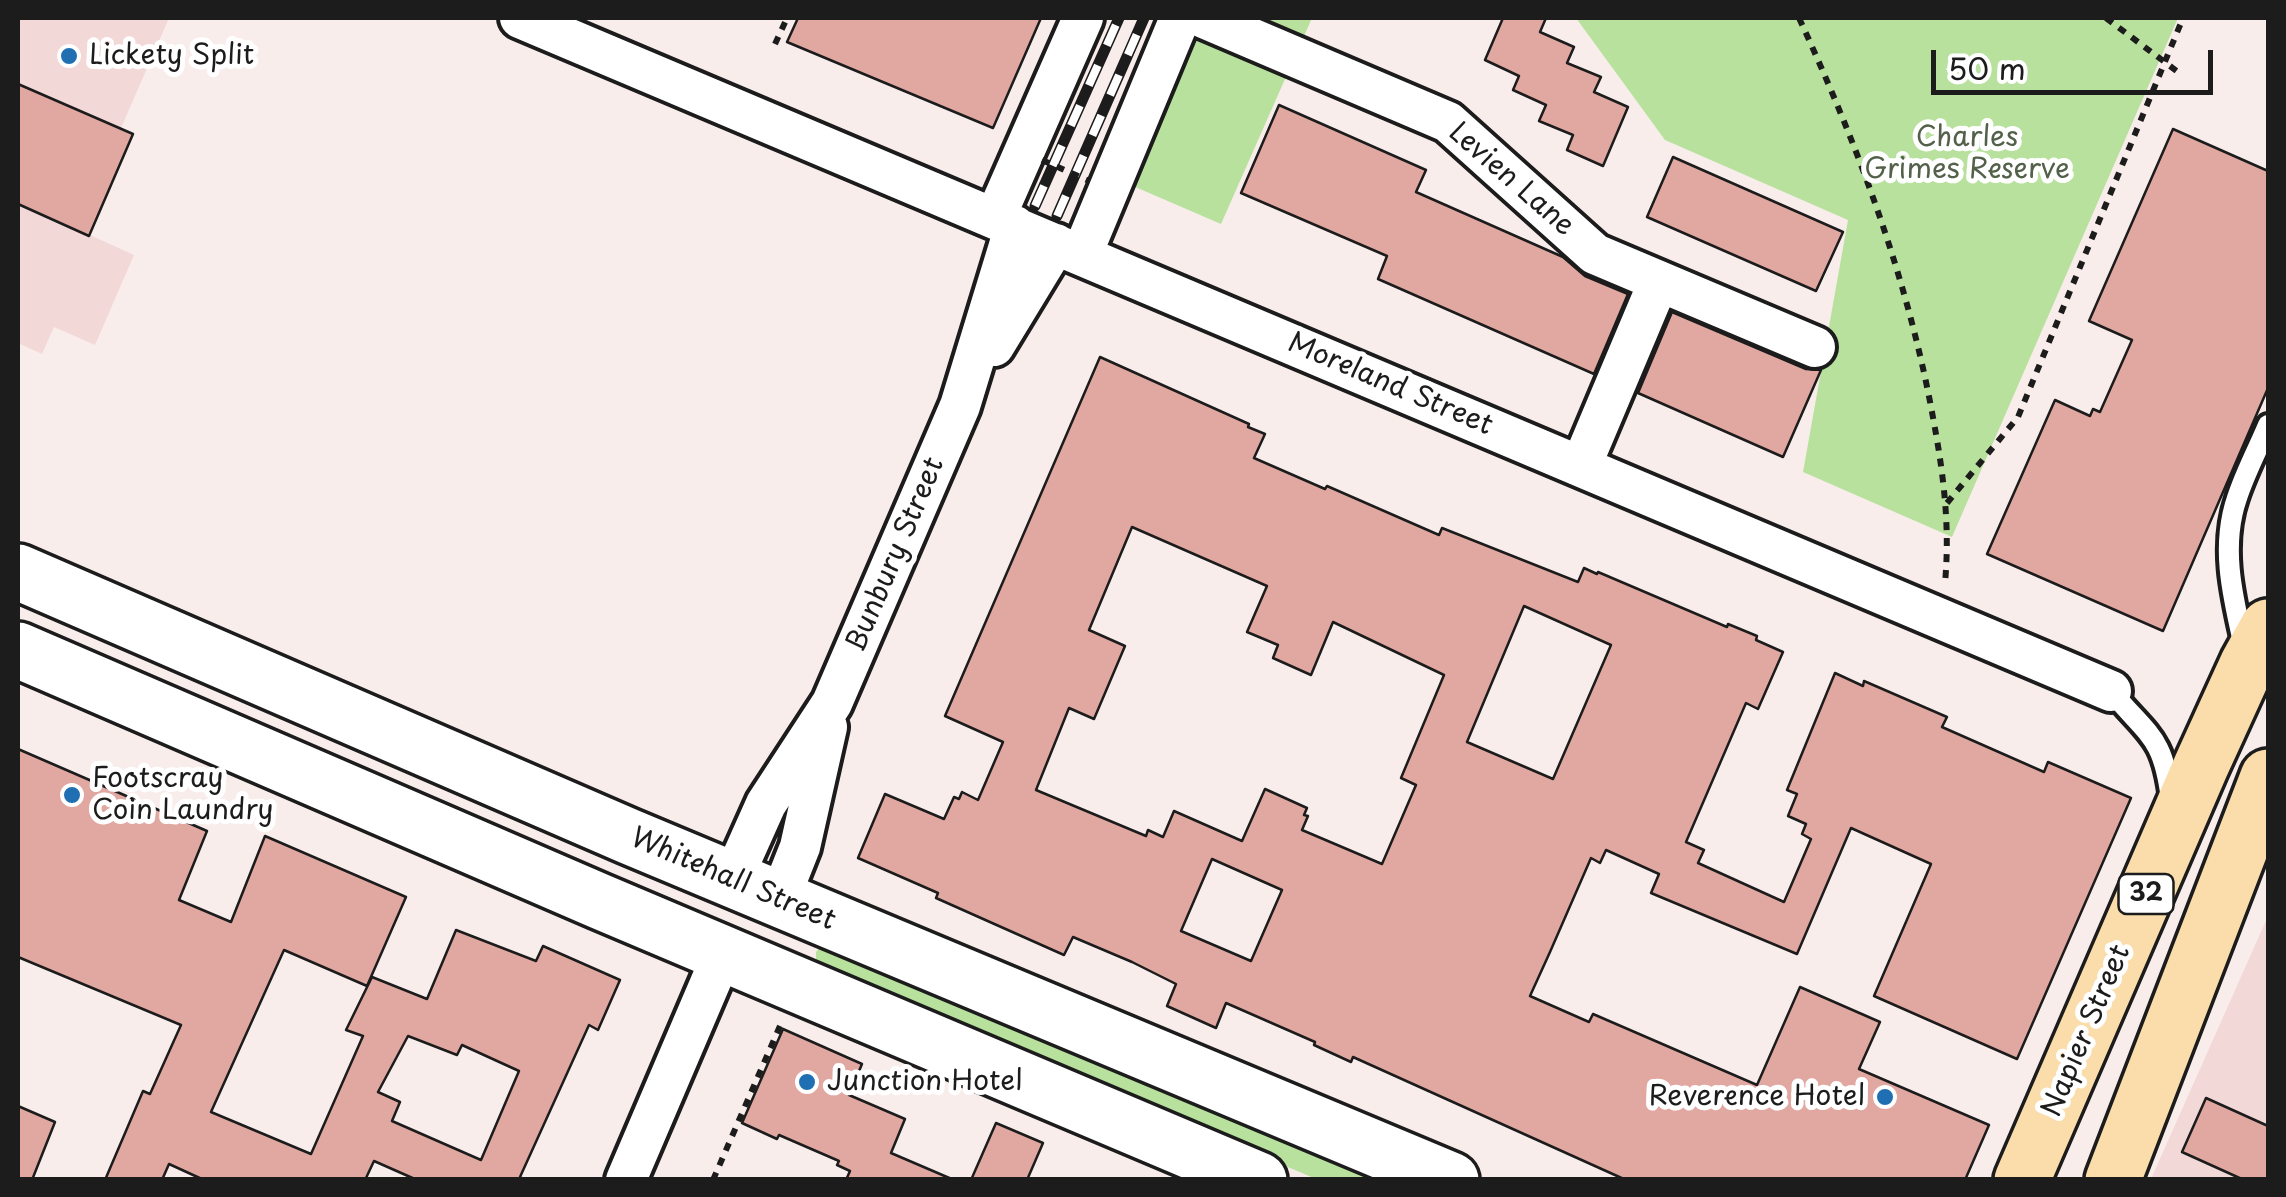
<!DOCTYPE html>
<style>
body{margin:0}
#map{position:relative;width:2286px;height:1197px;overflow:hidden;background:#f9edec;font-family:"Playpen Sans",sans-serif}
canvas{display:block}
.frame{position:absolute;inset:0;border:20px solid #1c1c1c;pointer-events:none}
.scale{position:absolute;left:1931px;top:50px;width:282px;height:45px;box-sizing:border-box;border:5px solid #1c1c1c;border-top:0;padding-left:12px;font-size:30px;line-height:35px;white-space:nowrap;color:#1c1c1c;-webkit-text-stroke:8px #fff;paint-order:stroke}
</style>
<div id="map">
<canvas width="2286" height="1197"></canvas>
<div class="frame"></div>
<div class="scale">50 m</div>
</div>
<script>
const ctx = document.querySelector('canvas').getContext('2d');
ctx.lineJoin = 'round';
function fill(path, color) { ctx.fillStyle = color; ctx.fill(path, 'evenodd'); }
function trace(path, color, width, dash) { ctx.strokeStyle = color; ctx.lineWidth = width; ctx.lineCap = dash ? 'butt' : 'round'; ctx.setLineDash(dash || []); ctx.stroke(path); }
function write(font, color, halo, rows, align = 'center') {
  ctx.font = font + ' "Playpen Sans",sans-serif'; ctx.lineWidth = 10; ctx.setLineDash([]); ctx.textBaseline = 'middle'; ctx.strokeStyle = halo; ctx.fillStyle = color; for (const [text, x, y, turn = 0] of rows) {
    ctx.save(); ctx.translate(x, y); ctx.rotate((+turn || 0) * Math.PI / 180); ctx.textAlign = isNaN(turn) ? turn : align; if (halo) ctx.strokeText(text, 0, 0); ctx.fillText(text, 0, 0); ctx.restore();
  }
}
const built = new Path2D(`
 M18,18H169L121,128L133,134L90,235L134,255L95,345L54,327L42,354L18,343Z
 M2268,916V1179H2151Z`);
const green = new Path2D(`
 M1198,18H1312L1221,224L1126,183Z
 M1576,18H2178L1952,537L1803,472L1848,220L1665,140Z
 M825,942L1387,1179H1316L821,968L816,961V952Z`);
const building = new Path2D(`
 M798,18H1041L993,128L787,42Z
 M1503,18H1546L1540,32L1574,47L1567,63L1601,77L1594,92L1628,107L1603,166L1567,150L1573,135L1539,121L1546,105L1513,90L1519,76L1485,60Z
 M18,84L133,134L89,236L18,204Z
 M1279,105L1426,170L1416,192L1563,257L1585,276L1628,294L1594,374L1378,279L1387,256L1241,193Z
 M2173,129L2268,171V388L2163,631L1987,554L2055,400L2090,416L2093,409L2100,412L2132,340L2089,321Z
 M1673,157L1843,232L1816,291L1647,217Z
 M1672,312L1806,369L1821,370L1783,457L1638,393Z
 M1100,357L1249,424L1248,427L1265,434L1254,458L1325,489L1327,486L1439,535L1442,528L1578,582L1584,568L1597,574L1598,572L1727,627L1728,624L1757,636L1756,640L1783,652L1758,709L1746,703L1686,842L1704,850L1698,863L1784,902L1811,839L1802,834L1806,824L1788,816L1797,794L1787,790L1835,673L1863,686L1864,681L1947,717L1942,727L2044,772L2048,762L2131,798L2017,1059L1874,996L1931,864L1851,828L1797,954L1651,893L1659,874L1606,850L1600,863L1591,858L1550,952L1530,996L1589,1022L1593,1014L1757,1085L1800,987L1880,1022L1859,1069L1989,1125L1965,1180H1626L1353,1057L1351,1062L1314,1045L1315,1042L1226,1003L1216,1028L1167,1006L1176,984L1132,962L1073,937L1064,955L936,898L938,893L858,858L885,794L944,819L954,797L959,799L962,792L978,800L1003,742L945,716ZM1132,527L1267,586L1247,632L1278,645L1273,658L1311,675L1333,622L1444,675L1401,778L1416,785L1382,864L1302,830L1308,816L1304,815L1307,808L1265,789L1242,841L1174,811L1163,837L1148,830L1146,836L1036,790L1069,708L1094,719L1125,646L1089,630ZM1524,606L1611,645L1553,779L1467,742ZM1212,859L1282,890L1251,961L1181,931Z
 M18,749L207,831L179,900L231,922L265,836L406,897L367,986L284,950L211,1112L311,1154L363,1036L346,1030L372,977L427,999L456,930L536,961L543,946L620,980L598,1030L589,1025L520,1177L526,1180H417L374,1161L366,1178L370,1180H204L169,1164L162,1180H105L143,1091L150,1094L181,1025L18,957ZM408,1036L457,1055L462,1045L519,1071L481,1160L392,1121L400,1102L378,1092Z
 M783,1029L862,1064L849,1095L905,1119L891,1153L954,1180H846L850,1171L837,1165L839,1161L779,1135L777,1139L742,1123Z
 M2206,1098L2268,1126V1180H2244L2182,1152Z
 M18,1106L55,1122L32,1180H18Z
 M996,1123L1043,1143L1027,1180H971Z`);
const path = new Path2D(`
 M1799,18C1859,148 1909,282 1934,423C1944,477 1950,528 1945,583
 M2106,18L2182,75
 M775,44L787,18
 M1947,503L2018,417L2183,18
 M713,1180L780,1026`);
const lane = new Path2D(`
 M2244,646C2233,598 2220,547 2237,498C2245,473 2258,449 2268,425
 M2111,691C2148,736 2163,735 2171,799`);
const street = new Path2D(`
 M520,18L2111,691
 M1204,18L1448,122L1595,254L1815,347
 M995,218L1083,18
 M1082,254L1180,18
 M994,346L1056,244
 M1581,466L1659,281
 M732,880L766,804L832,703L960,406L1015,226
 M779,900L800,847L827,727
 M626,1180L723,953`);
const secondary = new Path2D(`
 M18,572L628,836L1451,1180
 M18,650L599,901L1259,1180`);
const primary = new Path2D(`
 M2022,1180L2201,766L2248,663L2268,627
 M2113,1180L2268,777`);
const rail = new Path2D(`
 M1035,206L1119,18
 M1057,216L1144,18`);
const pathBridge = new Path2D(`
 M1042,160L1089,181`);
const markers = [
 [69,56,10,"#1f6fb2"],
 [72,795,10,"#1f6fb2"],
 [807,1082,10,"#1f6fb2"],
 [1885,1097,10,"#1f6fb2"]
];
const shields = [
 [2146,894,55]
];
const shieldNames = [
 ["32",2146,894]
];
const poiNames = [
 ["Lickety Split",89,56],
 ["Footscray",92,779],
 ["Coin Laundry",92,811],
 ["Junction Hotel",827,1082],
 ["Reverence Hotel",1865,1097,"right"]
];
const parkNames = [
 ["Charles",1967,138],
 ["Grimes Reserve",1967,170]
];
const streetNames = [
 ["Levien Lane",1511,180,41],
 ["Moreland Street",1390,385,23],
 ["Bunbury Street",896,555,-67],
 ["Whitehall Street",733,880,23],
 ["Napier Street",2087,1031,-67]
];
fill(built, '#f2d8d6');
fill(green, '#b8e19e');
fill(building, '#e1a7a1');
trace(building, '#1c1c1c', 2.5);
trace(lane, '#1c1c1c', 28);
trace(street, '#1c1c1c', 48);
trace(secondary, '#1c1c1c', 62);
trace(primary, '#1c1c1c', 62);
trace(path, '#1c1c1c', 6, [8, 8]);
trace(lane, '#fff', 20);
trace(street, '#fff', 40);
trace(secondary, '#fff', 55);
trace(primary, '#faddab', 55);
trace(rail, '#1c1c1c', 11);
trace(rail, '#fff', 8, [22]);
trace(pathBridge, '#1c1c1c', 6, [8, 8]);
for (const [x, y, r, color] of markers) { const dot = new Path2D(); dot.arc(x, y, r, 0, 2 * Math.PI); ctx.fillStyle = color; ctx.fill(dot); trace(dot, '#fff', 4); }
for (const [x, y, w] of shields) { const box = new Path2D(); box.roundRect(x - w / 2, y - 20, w, 40, 8); ctx.fillStyle = '#fff'; ctx.fill(box); trace(box, '#1c1c1c', 2.5); }
write('bold 25px', '#1c1c1c', null, shieldNames);
write('28px', '#1c1c1c', '#fff', poiNames, 'left');
write('28px', '#53614a', '#fff', parkNames);
write('28px', '#1c1c1c', '#fff', streetNames);
</script>
